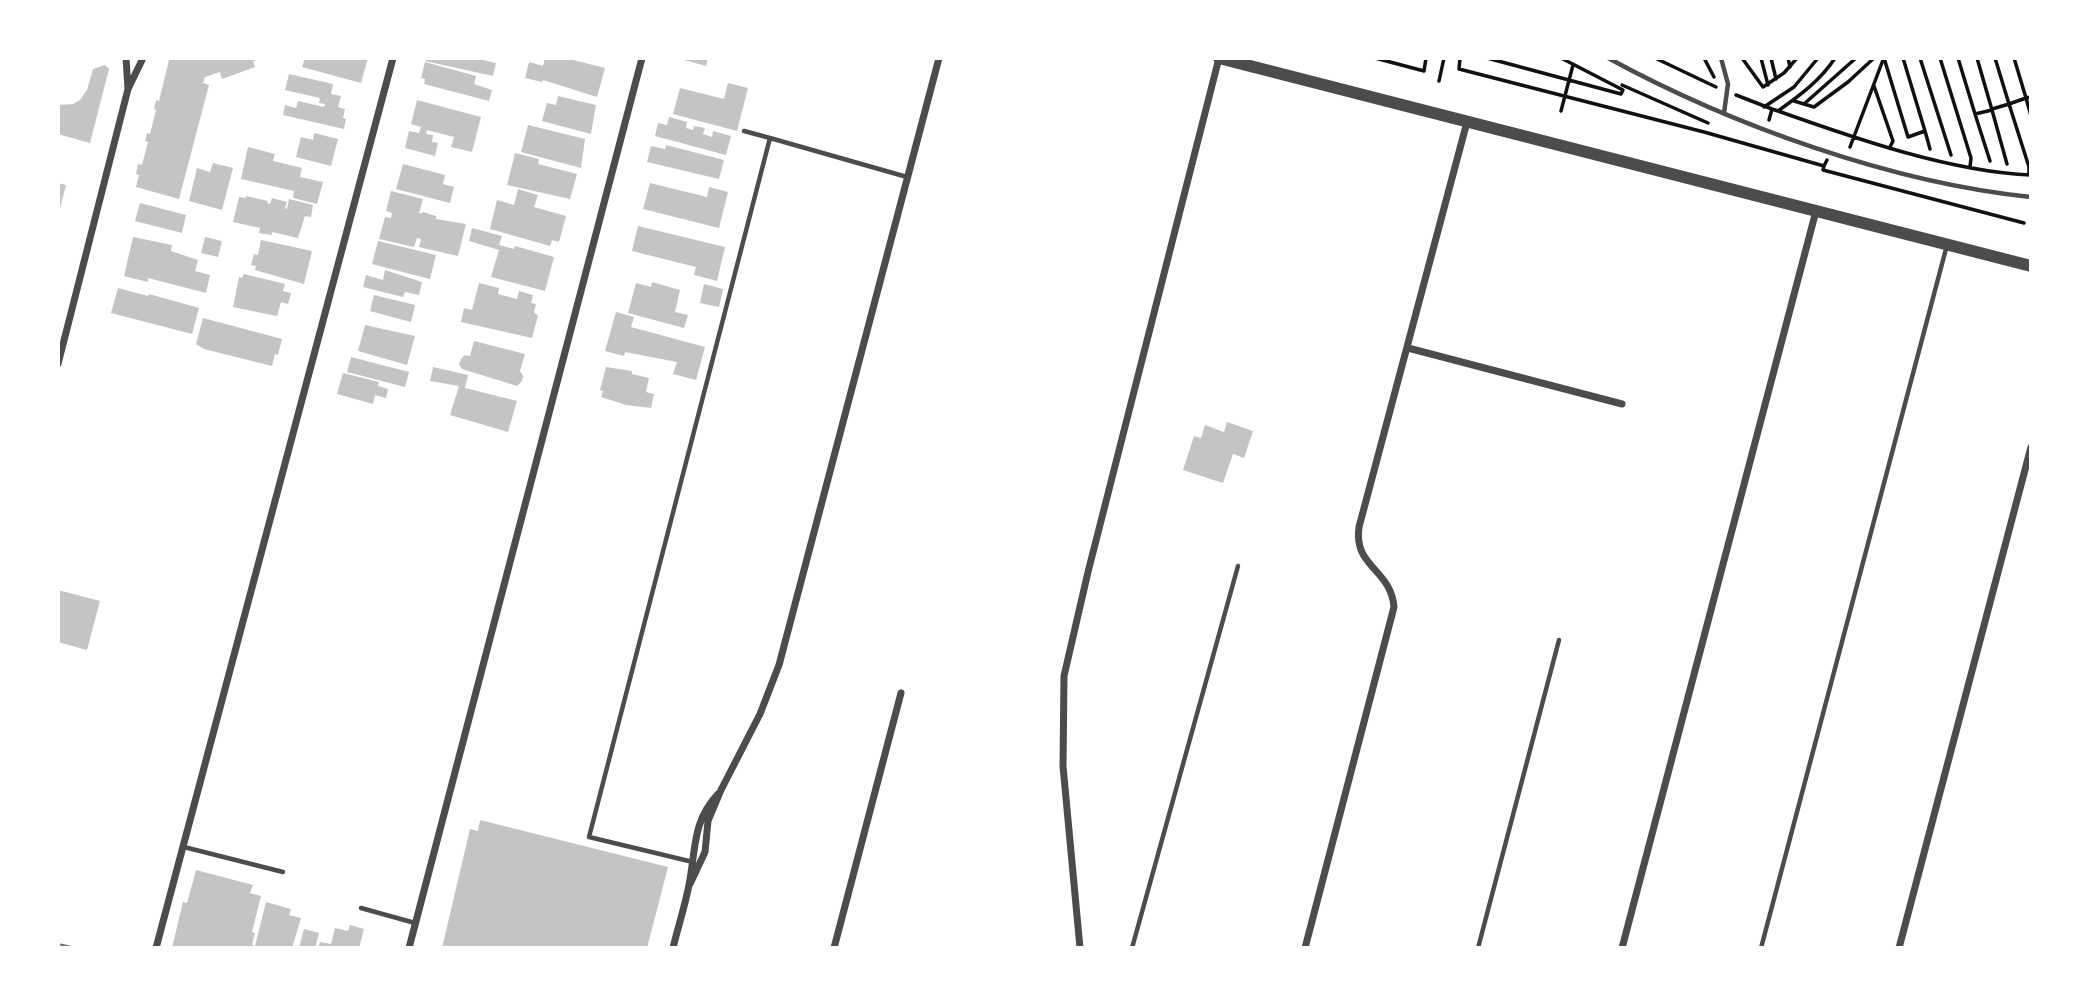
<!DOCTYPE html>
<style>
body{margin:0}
#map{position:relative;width:2089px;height:1006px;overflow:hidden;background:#fff;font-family:"PT Sans Narrow",sans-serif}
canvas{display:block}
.frame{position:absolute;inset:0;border:60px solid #fff;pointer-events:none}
</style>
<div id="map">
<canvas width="2089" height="1006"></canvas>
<div class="frame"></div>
</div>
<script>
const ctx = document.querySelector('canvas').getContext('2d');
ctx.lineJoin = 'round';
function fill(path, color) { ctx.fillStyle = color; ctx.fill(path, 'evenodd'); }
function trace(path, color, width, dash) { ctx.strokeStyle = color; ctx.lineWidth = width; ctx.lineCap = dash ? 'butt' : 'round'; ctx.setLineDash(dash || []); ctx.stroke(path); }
const building = new Path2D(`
 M167,58H263L253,61L255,67L222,79L220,72L205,77L203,83L209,85L179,199L136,187L139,175L136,174L138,164L142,165L148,142L145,141L147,133L150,134L156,110L154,109L156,100L159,101L169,60Z
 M305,58H368L361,83L302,67Z
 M426,58L468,60L474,58L496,63L493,76L425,61Z
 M545,58H565L605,68L597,97L543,80L542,82L525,78L529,62L543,66Z
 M677,58H708L706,66Z
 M425,62L476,76L474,84L492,90L489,101L424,84L425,79L421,78Z
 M105,65L109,69L90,143L58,134V105L73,104L80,100L87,90L93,69Z
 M289,74L333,84L331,94L341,96L338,107L345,109L343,118L346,119L344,129L283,115L285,105L296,108L298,101L324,107L325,104L319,103L320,98L285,90Z
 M728,83L748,88L737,131L673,114L680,88L724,99Z
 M558,96L596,105L591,134L542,121L547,103L556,105Z
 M417,100L481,117L472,152L451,147L454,137L427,130L426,134L433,135L432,142L438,143L435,156L405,148L409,131L419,133L421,127L411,124Z
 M669,117L687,122L686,128L693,130L694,126L705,128L703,134L712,137L713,131L731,136L726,155L655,136L658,123L667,125Z
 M528,125L585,139L581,168L521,152Z
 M314,133L338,139L331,166L296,157L301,137L313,140Z
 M666,145L724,160L719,179L647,162L651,146L665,149Z
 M248,147L275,154L273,161L302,168L300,177L323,182L317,204L293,198L294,191L241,179Z
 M515,153L539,159L538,164L577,174L570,199L507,185Z
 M213,163L233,168L222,210L189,201L197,168L210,172Z
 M403,164L445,175L443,184L454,187L450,203L396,189Z
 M58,183L66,185L59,212H58Z
 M650,183L707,197L709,187L728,192L719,228L643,209Z
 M518,189L538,195L534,207L566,216L559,242L552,240L550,246L490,229L497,200L514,205Z
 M391,191L423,199L419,214L423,212L436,216V219L466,224L458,256L419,247L421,239L417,238L414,247L379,239L385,217L391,218L392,213L386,211Z
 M246,196L268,201L267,203L270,204L272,198L287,202L285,208L287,209L289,199L313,205L311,217L305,216L298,238L272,232V235L259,233L260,228L233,222L239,197L246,198Z
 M140,203L186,215L182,233L135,221Z
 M638,226L725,247L717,281L694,275L696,267L632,251Z
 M472,228L502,236L499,245L514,249L515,246L554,257L545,291L491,277L499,250L469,241Z
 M133,237L172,245L171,251L198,260L195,271L210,275L206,293L148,278V282L124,276Z
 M205,237L222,241L218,257L201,253Z
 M261,240L312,251L304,284L255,270L256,266L251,265L254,254L258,255Z
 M378,241L436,255L430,279L372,264Z
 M385,270L422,282L419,295L405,292L403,297L363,287L366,275L383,280Z
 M244,274L285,284L283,291L291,293L288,304L281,302L277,316L233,307L239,277L242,278Z
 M652,282L680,290L675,312L688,315L684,328L628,313L636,283L651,287Z
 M479,283L499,288L498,294L517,299L519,291L533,295L531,303L536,304L534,312L538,316L532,338L461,322L464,308L472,310Z
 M704,284L723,289L719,307L700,303Z
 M118,288L148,296L149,294L199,308L192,334L111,313Z
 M374,295L415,305L411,322L370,311Z
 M616,312L634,317L631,327L705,347L696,380L673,374L677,362L625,352L624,356L605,351Z
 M203,318L282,339L278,355L275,354L272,366L204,349L196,344Z
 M365,325L415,336L407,365L358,351Z
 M474,341L525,354L520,371L523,376L522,381L517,386L462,369L459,364L461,359L465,355L470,356Z
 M351,357L409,372L405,387L347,372Z
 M433,367L468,375L465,388L517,401L508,432L450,415L459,386L430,381Z
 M606,367L632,371V374L649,378L646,392L654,394L651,408L626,405L601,397L603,391L600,390Z
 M343,373L379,382L378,386L388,389L386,398L375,395L373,404L337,394Z
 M1227,422L1253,431L1244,458L1233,454L1223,483L1183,470L1194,436L1201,438L1205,425L1224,432Z
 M58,590L100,601L87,650L58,642Z
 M480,820L668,867L647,948H442L470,829L478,831Z
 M196,870L253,885L250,893L261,896L252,932L255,933L252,945L255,946L266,902L291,909L289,915L301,918L292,948H172L183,902L187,903Z
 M350,925L364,929L359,948H318L320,942L331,944L335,928L348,931Z
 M304,929L319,933L315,948H299Z`);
const path = new Path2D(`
 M1375,58L1424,71L1426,58
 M1460,58L1459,69L1704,132L1824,166L1827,160
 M1487,58L1621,94L1623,90L1561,58
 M1655,58L1716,87
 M1704,58L1714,77
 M1742,58L1763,87L1784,73L1797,58
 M1761,58L1768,85
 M1771,58L1776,79
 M1788,58L1790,67
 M1884,58L1908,137L1925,131L1930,149
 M1903,58L1925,131
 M1920,58L1951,155
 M1940,58L1971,158L1970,167
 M1958,58L1975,114L1992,110L1977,58
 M2014,58L2026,98L2009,104L2029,167V175
 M1439,81L1444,58
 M1622,85L1708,123
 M1874,86L1893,141L1890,147
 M1736,95L1772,109
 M2031,97L2026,98L2031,116
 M1794,101L1814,107L1848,82L1874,58
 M1804,104L1856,58
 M1764,107L1794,87L1818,58
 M1992,109L2009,104L1995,58
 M1992,110L2007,164
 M1561,111L1573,65
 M1778,111C1854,138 1951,172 2031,175
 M1975,114L1990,161
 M1769,120L1772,109L1778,111C1799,96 1821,80 1835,58
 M1850,147L1883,60
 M1824,166L1823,170L2024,223`);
const service = new Path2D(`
 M1608,58C1731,125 1892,183 2031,197
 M1721,58L1728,84L1724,113
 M744,131L770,138
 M184,847L283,872
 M693,862L589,837L770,138L907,177
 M361,908L415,923
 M1132,948L1238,566
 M1478,948L1559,640
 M1761,948L1947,245`);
const minor = new Path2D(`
 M126,58L128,89
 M1408,348L1622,404
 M58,364L128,89L143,58
 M690,884L705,852L708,821L721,790L760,714L779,665L939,58
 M156,948L393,58
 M409,948L642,58
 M673,948C678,927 685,906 689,885C696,849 692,822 718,794
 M834,948L901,693
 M1080,948L1063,766L1064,676L1088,572L1219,58
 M1305,948L1394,607C1391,569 1353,567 1359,527L1467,122
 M1622,948L1816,211
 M1899,948L2031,447`);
const tertiary = new Path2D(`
 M1219,58L2031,266`);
const tram = new Path2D(`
 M58,944L76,948`);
fill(building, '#c4c4c4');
trace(path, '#111', 3.5);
trace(service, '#4c4c4c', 4.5);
trace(minor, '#4c4c4c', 7);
trace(tertiary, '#4c4c4c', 12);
trace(tram, '#707070', 2);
</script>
